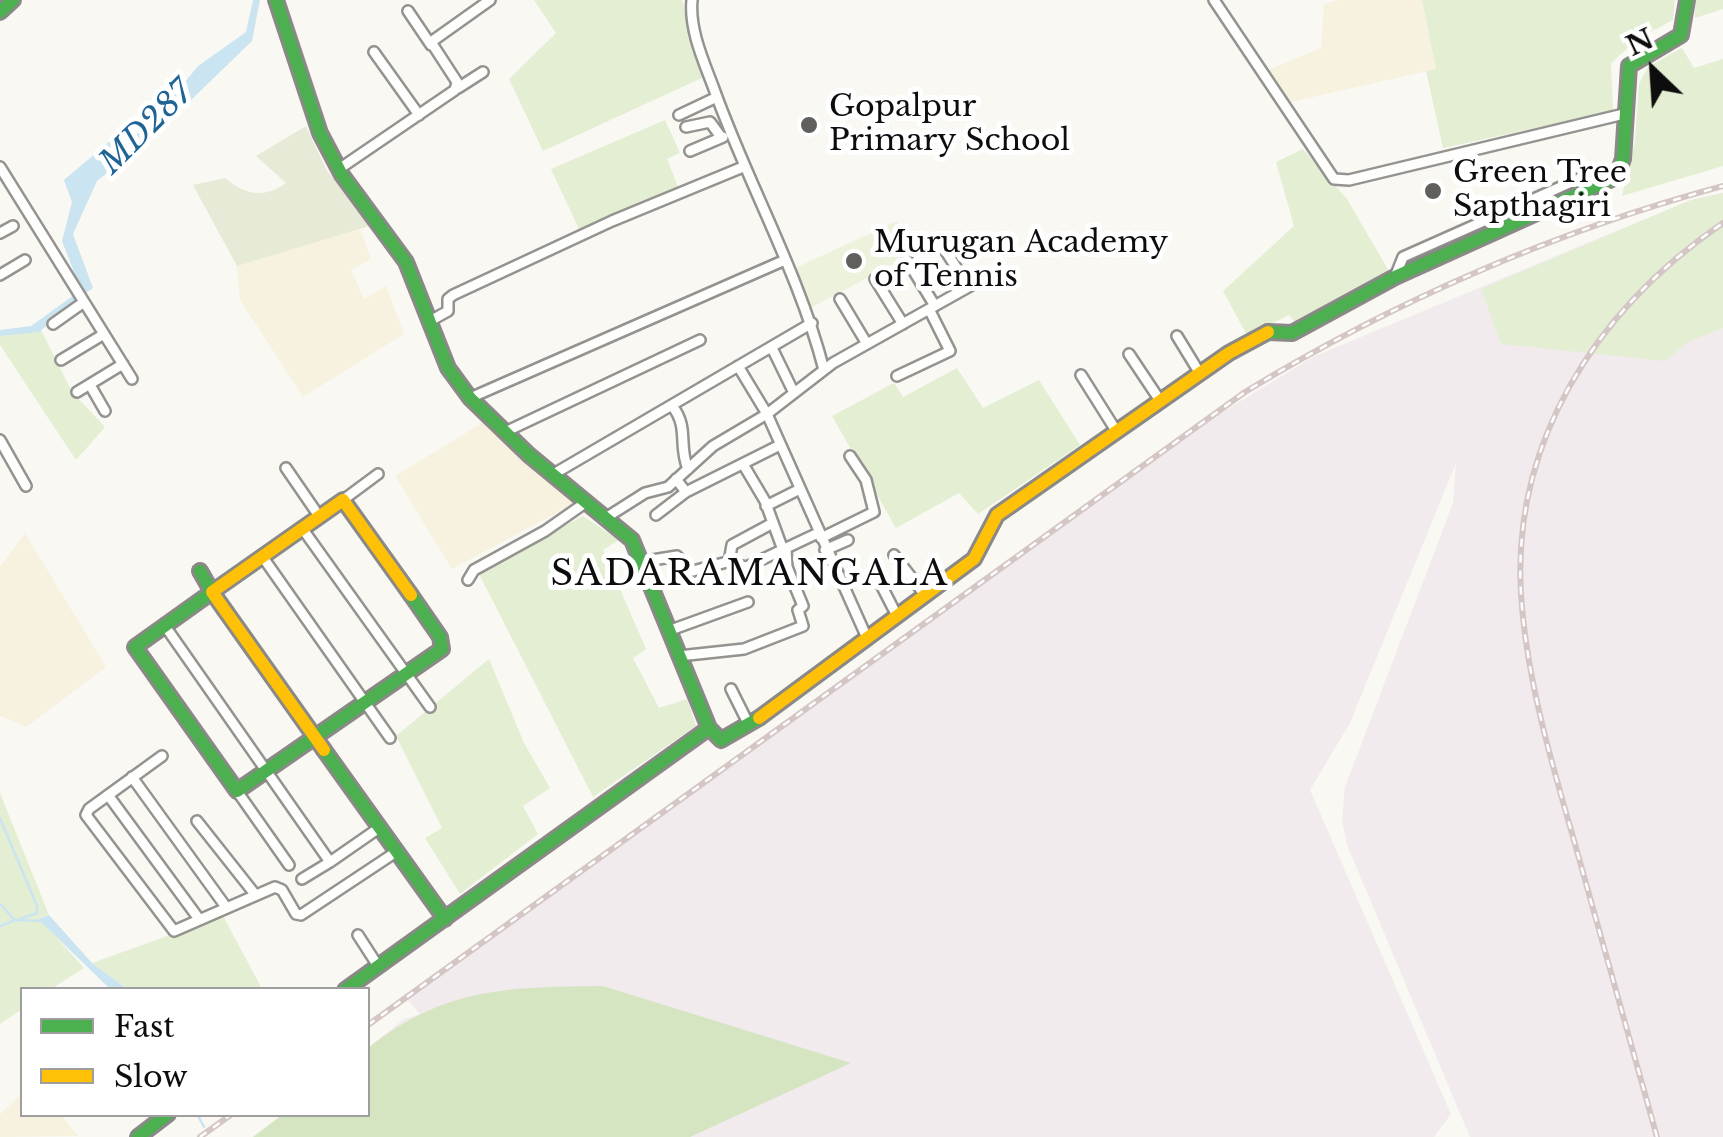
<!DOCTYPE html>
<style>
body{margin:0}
#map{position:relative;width:1723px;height:1137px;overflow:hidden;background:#faf8f2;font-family:"Libre Baskerville",serif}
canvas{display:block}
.legend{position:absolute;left:20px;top:987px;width:350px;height:130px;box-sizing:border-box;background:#fff;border:2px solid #9e9e9e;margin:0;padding:12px 18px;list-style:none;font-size:30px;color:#0d0d0d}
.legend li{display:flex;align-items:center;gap:20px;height:50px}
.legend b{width:50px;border:2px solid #9e9e9e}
.north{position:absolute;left:1603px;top:20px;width:100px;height:100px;-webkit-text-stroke:8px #fff;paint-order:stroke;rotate:335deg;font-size:28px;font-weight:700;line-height:40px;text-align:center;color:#0d0d0d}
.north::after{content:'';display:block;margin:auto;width:35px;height:45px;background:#0d0d0d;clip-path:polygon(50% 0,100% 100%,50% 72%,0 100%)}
</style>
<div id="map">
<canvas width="1723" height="1137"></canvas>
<ul class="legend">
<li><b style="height:12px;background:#4caf50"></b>Fast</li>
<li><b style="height:12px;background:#ffc107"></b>Slow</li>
</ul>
<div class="north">N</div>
</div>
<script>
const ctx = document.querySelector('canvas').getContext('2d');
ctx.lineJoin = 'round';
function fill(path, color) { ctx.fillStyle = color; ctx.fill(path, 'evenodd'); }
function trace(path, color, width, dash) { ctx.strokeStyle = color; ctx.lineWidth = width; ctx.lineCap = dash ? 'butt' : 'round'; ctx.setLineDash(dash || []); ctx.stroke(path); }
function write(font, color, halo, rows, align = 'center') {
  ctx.font = font + ' "Libre Baskerville",serif'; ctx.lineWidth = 10; ctx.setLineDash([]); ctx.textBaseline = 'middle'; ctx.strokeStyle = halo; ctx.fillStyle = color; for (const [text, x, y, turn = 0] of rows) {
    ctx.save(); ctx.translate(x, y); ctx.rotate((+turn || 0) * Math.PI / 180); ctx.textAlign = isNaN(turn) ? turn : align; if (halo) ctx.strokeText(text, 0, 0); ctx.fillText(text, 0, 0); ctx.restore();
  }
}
const industrial = new Path2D(`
 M1723,193V1137H1470L1347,845L1342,820L1345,787L1453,503L1456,463L1350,723L1310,790L1451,1114L1434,1137H253L282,1115L368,1114V1048L404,1019L420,1014L407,999L1183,436L1315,356L1691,200Z`);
const farmland = new Path2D(`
 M1340,0H1422L1436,69L1291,102L1266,71L1321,48L1324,4Z
 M360,229L371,259L351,270L364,299L386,286L404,334L303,397L240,300L237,266Z
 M482,423L575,503L452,569L395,476Z
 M25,533L106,667L26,727L0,716V567Z
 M22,1094V1114L61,1115L78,1136L0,1137V1114Z`);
const green = new Path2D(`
 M534,0H682L704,77L543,151L509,79L556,33Z
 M1422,0H1675L1673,20L1639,38L1611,63L1613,111L1443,148L1426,71L1436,69Z
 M1694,0H1723V9L1695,18Z
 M1682,48L1694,68L1723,59V166L1622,196L1635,141L1639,84L1648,67Z
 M665,120L680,153L667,159L679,189L579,229L551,169Z
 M1303,149L1347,199L1390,273L1297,325L1289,315L1247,335L1223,291L1294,226L1276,162Z
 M1723,193V328L1688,342L1665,361L1501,344L1481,289L1691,200Z
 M41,330L72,392L105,427L76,460L0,345V336Z
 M957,368L983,408L1039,380L1080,445L978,514L959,493L896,528L832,416L894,383L903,397Z
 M583,516L619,540L603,550L646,649L633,658L659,708L687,699L696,726L593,797L478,572Z
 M489,659L524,743L550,788L523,806L538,834L460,894L425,838L442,828L396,736Z
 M0,793L49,915L39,918L84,968L51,989L22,990V1009L0,1024Z
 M223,916L262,989H127L92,963Z`);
const forest = new Path2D(`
 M603,986L851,1063L690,1137H253L282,1115L368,1114V1048C445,987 508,987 603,986Z`);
const cemetery = new Path2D(`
 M306,126L327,171L373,225L237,266L193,185L225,178C246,195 263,199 286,183L256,156Z`);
const pitch = new Path2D(`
 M897,221L913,254L810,308L793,269Z`);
const water = new Path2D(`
 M253,0H260L252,41L159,131L97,181L73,234L93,288L83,295L62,241L72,202L64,180L116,136L126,144L157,116L198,66L246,32Z
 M74,295L77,300L39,332L0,336V330L31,326Z
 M49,915L92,963L127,989H110L38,919Z`);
const stream = new Path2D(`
 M0,818L37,906V913L20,919
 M0,904L15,920L43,921
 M0,926L13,921
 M197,1114L204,1127`);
const street = new Path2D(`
 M692,0C689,30 704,62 714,89C748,184 799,273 824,370
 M1214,0L1334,179L1349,180L1624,114
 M408,11L431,45
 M374,52L419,115
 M458,88L483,72
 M679,115L717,97
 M686,127L710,122L721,137
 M690,151L723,137
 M0,167L132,379
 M339,169L455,90L457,82L431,42L490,0
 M0,233L13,226
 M938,239L968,286
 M907,260L935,306
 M0,275L25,260
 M1395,277L1403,257L1601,169
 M875,279L903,324
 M840,299L867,344
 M430,321L448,311V299L453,295L612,221L743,167
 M53,324L84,302
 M1177,336L1199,372
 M772,348L794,393
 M1129,354L1159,399
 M61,360L104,334
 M738,366L767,414L867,638
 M1081,375L1115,429
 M897,376L950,351L929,309
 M90,385L105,411
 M77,392L123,364
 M470,398L785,260
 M673,407C689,428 678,446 688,469
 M505,432L700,340
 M0,440L26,486
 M743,464L765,501L783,550
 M286,468L319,516
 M552,475L812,323
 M676,479L686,492L780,445
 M343,500L378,474
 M766,506L798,490
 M656,515L686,492
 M604,519L645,493L668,487L713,446L767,414L833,363L988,276
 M302,528L430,707
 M821,538L874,512L866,480L850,456
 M825,550L848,540
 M894,555L925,595
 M262,556L390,738
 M640,562L677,556L693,571L727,562L746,567L818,533
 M729,562L732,545L771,524
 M873,569L897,616
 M468,580L474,570L545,531L585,503
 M165,626L330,862L379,828
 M668,631L748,602
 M679,656L744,649L803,626L798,610L803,606L787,567L786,549
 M731,689L749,725
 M162,756L89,809L86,815L174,931L275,887L282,890L296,914L301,915L396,852
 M132,777L226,907
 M237,791L289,865
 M108,795L199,919
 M197,821L254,893
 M302,879L330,862
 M358,935L378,966`);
const fast = new Path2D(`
 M276,0L320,133L342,175L406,262L448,368L470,398L529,455L632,540L709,728L721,740L759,718
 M0,12L13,0
 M1268,332L1292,333L1395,277L1616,177L1623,159L1629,66L1681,35L1687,0
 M200,571L212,592L135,647L237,791L442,649L440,637L411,595
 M324,750L445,919
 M345,990L709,728
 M138,1137L168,1114`);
const slow = new Path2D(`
 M759,718L974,559L997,515L1229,353L1268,332
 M324,750L212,592L343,500L411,595`);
const rail = new Path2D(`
 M368,1025L1245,392C1395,301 1553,232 1723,186
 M200,1137L232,1114
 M1657,1137C1630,1039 1602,942 1575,844C1553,767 1529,688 1522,607C1507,447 1595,310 1723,223`);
const markers = [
 [809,125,10,"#605f5d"],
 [1433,191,10,"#605f5d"],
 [854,261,10,"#605f5d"]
];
const poiNames = [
 ["Gopalpur",829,108],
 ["Primary School",829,142],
 ["Green Tree",1453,174],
 ["Sapthagiri",1453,208],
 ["Murugan Academy",874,244],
 ["of Tennis",874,278]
];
const waterNames = [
 ["MD287",147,128,-45]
];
const quarterNames = [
 ["SADARAMANGALA",750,575]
];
fill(industrial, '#f1ebee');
fill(farmland, '#f6f2df');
fill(green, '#e3eed3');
fill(forest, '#d5e5c2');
fill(cemetery, '#e6ead6');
fill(pitch, '#edf2dd');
fill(water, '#cae4f1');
trace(stream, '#cae4f1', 2.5);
trace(street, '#949390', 14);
trace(fast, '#8a8987', 18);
trace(slow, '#8a8987', 18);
trace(street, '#fefefd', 9);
trace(fast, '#4caf50', 12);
trace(slow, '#ffc107', 12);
trace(rail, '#d5c6c6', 6);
trace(rail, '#fff', 2.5, [8]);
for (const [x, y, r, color] of markers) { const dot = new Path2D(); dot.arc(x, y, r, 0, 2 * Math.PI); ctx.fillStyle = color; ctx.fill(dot); trace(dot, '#fff', 4); }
write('30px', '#0d0d0d', '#fff', poiNames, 'left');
write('italic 32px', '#1f6495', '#fff', waterNames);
ctx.letterSpacing = '2.5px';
write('35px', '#0d0d0d', '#fff', quarterNames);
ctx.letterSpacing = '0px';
</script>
